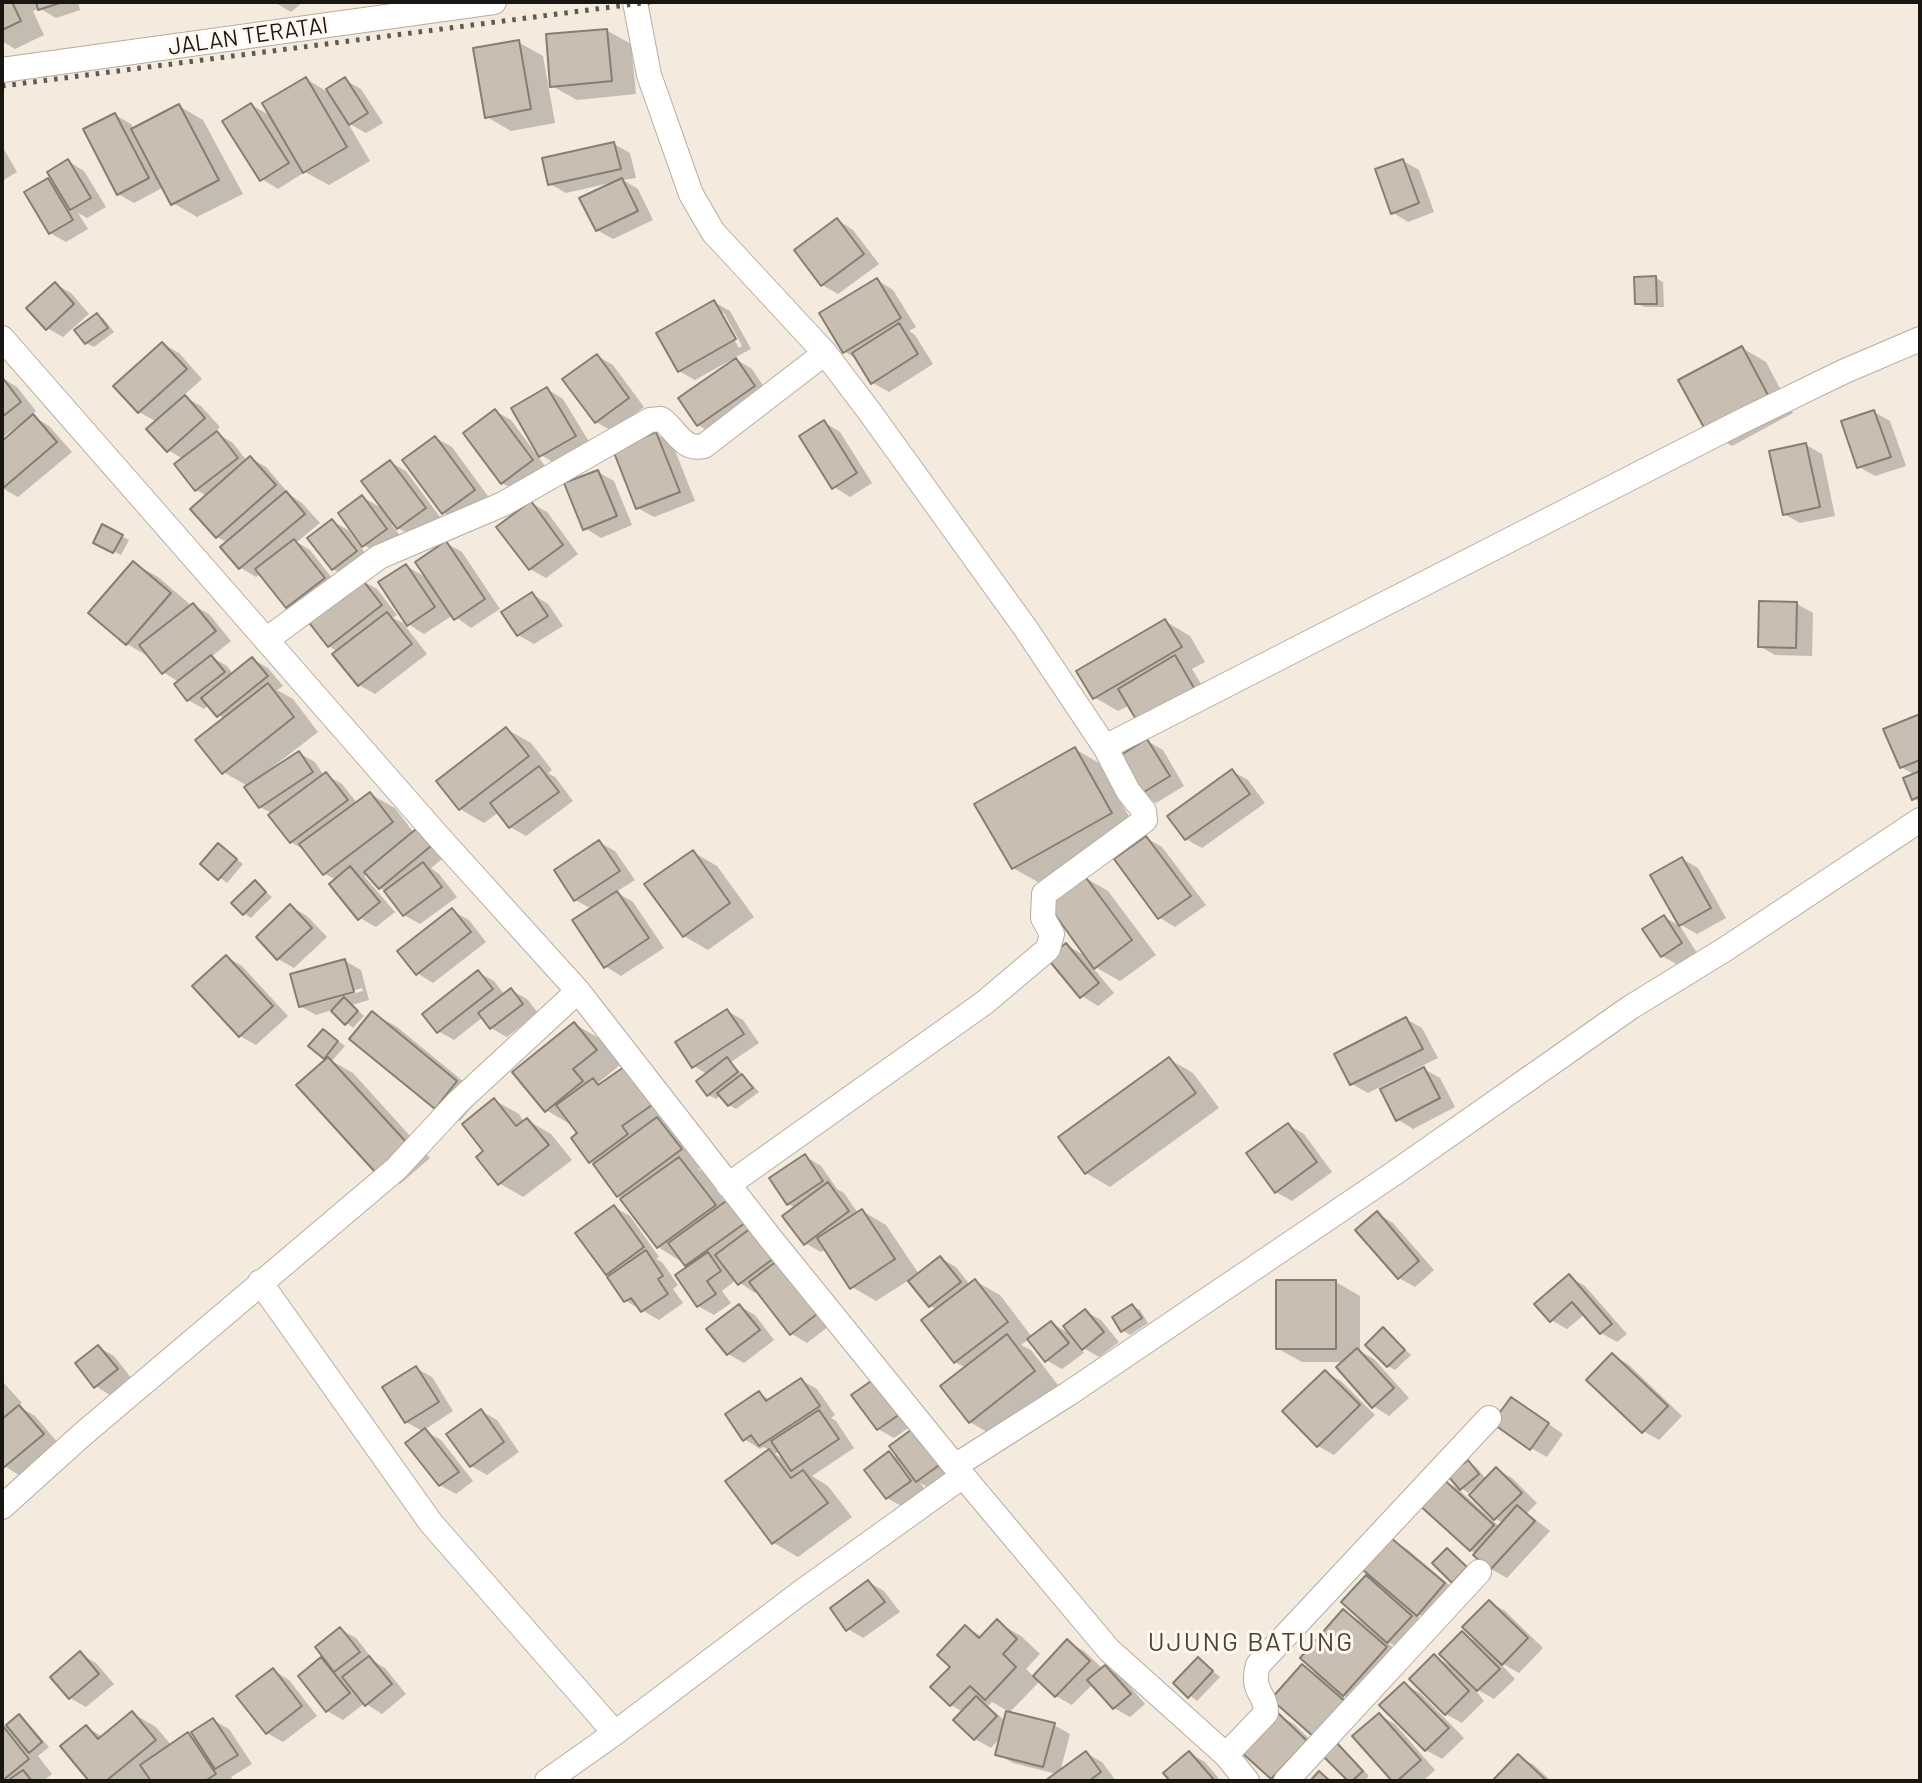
<!DOCTYPE html>
<style>
body{margin:0}
#map{position:relative;width:1922px;height:1783px;overflow:hidden;background:#f5eade;font-family:Barlow,sans-serif}
canvas{display:block}
.frame{position:absolute;inset:0;border:4px solid #191511;pointer-events:none}
</style>
<div id="map">
<canvas width="1922" height="1783"></canvas>
<div class="frame"></div>
</div>
<script>
const ctx = document.querySelector('canvas').getContext('2d');
ctx.lineJoin = 'round';
function fill(path, color) { ctx.fillStyle = color; ctx.fill(path, 'evenodd'); }
function trace(path, color, width, dash) { ctx.strokeStyle = color; ctx.lineWidth = width; ctx.lineCap = dash ? 'butt' : 'round'; ctx.setLineDash(dash || []); ctx.stroke(path); }
function write(font, color, halo, rows, align = 'center') {
  ctx.font = font + ' Barlow,sans-serif'; ctx.lineWidth = 6; ctx.setLineDash([]); ctx.textBaseline = 'middle'; ctx.strokeStyle = halo; ctx.fillStyle = color; for (const [text, x, y, turn = 0] of rows) {
    ctx.save(); ctx.translate(x, y); ctx.rotate((+turn || 0) * Math.PI / 180); ctx.textAlign = isNaN(turn) ? turn : align; if (halo) ctx.strokeText(text, 0, 0); ctx.fillText(text, 0, 0); ctx.restore();
  }
}
const shadow = new Path2D(`
 M2,2H78L80,10L56,18L39,8L33,11L44,35L15,49L2,41Z
 M274,2H303L291,12Z
 M606,30L631,44L636,94L577,100L552,86Z
 M518,42L543,56L555,123L511,131L487,117Z
 M306,79L326,91L345,80L361,89L383,123L366,133L348,123L370,161L329,185L305,172L278,189L262,179L252,105L272,117Z
 M179,106L203,120L243,194L197,217L173,203L164,187L134,203L118,194L115,115L131,124L134,129Z
 M614,144L630,153L636,178L623,180L638,189L653,220L613,239L597,230L610,183L566,193L550,184Z
 M2,146L17,172L2,181Z
 M68,161L84,171L106,207L87,218L78,213L88,229L66,242L50,233L48,180L57,185Z
 M1403,161L1419,170L1434,212L1408,222L1392,212Z
 M838,220L853,230L879,264L838,294L822,285Z
 M1656,278L1663,282L1664,307H1644L1637,303Z
 M877,280L893,290L916,327L909,331L915,335L933,364L889,392L873,383L858,360L844,351Z
 M55,284L71,293L89,314L63,337L47,328Z
 M714,302L730,311L751,349L734,358L752,369L770,396L714,434L698,425L733,362L731,360L695,380L679,371ZM720,313H724L742,346L739,348Z
 M97,315L104,319L114,332L94,347L86,343Z
 M163,344L179,353L202,379L183,396L201,406L220,427L215,432L233,443L247,461L250,458L266,467L290,495L302,503L320,523L297,542L310,550L340,588L303,616L287,607L261,574L256,577L241,568L223,547L228,543L217,537L207,496L196,490L183,459L168,450L157,422L139,412Z
 M1742,348L1766,362L1793,413L1732,446L1708,432Z
 M597,356L613,365L644,407L612,431L596,422Z
 M2,378L17,387L36,411L31,415L49,426L72,452L18,497L2,488V443L21,427L19,425L2,438Z
 M547,389L563,399L591,445L557,465L541,455Z
 M495,411L511,420L548,470L518,492L502,483Z
 M1874,412L1890,421L1906,466L1875,476L1859,467Z
 M824,422L840,432L872,483L850,497L834,487Z
 M656,434L672,443L695,501L654,517L638,508Z
 M436,438L452,447L490,499L459,522L443,512Z
 M1806,445L1822,454L1835,516L1800,523L1784,514Z
 M390,462L406,471L440,517L414,537L391,524L402,538L380,554L364,545L362,497L385,510Z
 M598,472L614,481L632,525L601,538L585,528Z
 M531,503L547,512L578,554L546,578L530,569Z
 M332,521L348,530L371,561L349,578L333,569Z
 M103,527L129,540L121,555L95,542Z
 M446,543L462,552L500,609L471,628L453,615L424,634L408,624L406,566L429,579Z
 M133,563L158,577L192,606L193,605L209,614L231,641L211,657L227,666L233,674L252,659L268,668L283,686L277,690L293,699L318,732L274,766L275,768L299,753L315,762L324,776L326,775L342,784L357,803L370,794L395,808L414,833L446,856L431,868L439,874L457,897L420,924L404,915L387,892L380,888L368,873L364,876L395,912L376,927L360,918L336,880L324,873L306,851L291,842L273,814L260,807L246,785L223,772L224,719L209,705L204,709L188,700L179,682L163,672L151,658L127,644L91,613Z
 M361,580L377,589L397,615L393,618L403,623L427,654L375,694L359,685L338,652L329,646Z
 M532,594L548,604L563,626L534,644L518,635Z
 M1761,603L1797,604L1813,613L1812,656L1775,655L1759,646Z
 M1165,621L1190,636L1205,662L1192,669L1209,697L1130,705L1118,711L1094,697Z
 M1920,716V802L1913,798L1915,775L1901,767L1886,730Z
 M506,729L531,743L552,770L548,773L555,777L573,801L526,836L510,827L499,812L484,823L460,809Z
 M1147,741L1163,750L1184,786L1156,803L1140,793Z
 M1075,749L1099,763L1135,827L1038,882L1013,868Z
 M1232,771L1248,780L1265,803L1202,848L1186,839L1169,816Z
 M1146,838L1162,847L1206,905L1175,927L1160,918Z
 M599,842L615,851L635,880L616,892L633,902L664,948L621,976L605,966L592,909L575,900Z
 M219,845L243,864L227,883L202,864Z
 M693,852L717,866L754,917L708,950L684,936Z
 M1682,859L1698,868L1726,918L1697,934L1681,925Z
 M1084,877L1108,891L1156,955L1120,981L1090,964L1114,993L1098,1006L1082,996L1066,945L1082,954L1088,962L1090,960Z
 M255,883L272,897L251,918L244,913Z
 M291,907L307,916L327,937L294,968L278,959Z
 M453,911L469,920L486,942L433,983L417,973Z
 M1664,917L1680,926L1697,953L1678,965L1662,956Z
 M226,957L242,966L288,1016L256,1045L240,1036Z
 M345,961L361,970L369,1000L352,1005L364,1016L353,1028L332,1010L316,1015L300,1006ZM362,988L363,991L311,1005V1002Z
 M478,972L494,981L505,995L511,990L527,999L538,1013L507,1037L491,1028L483,1017L454,1040L438,1031Z
 M727,1011L743,1020L759,1043L731,1062L759,1092L736,1109L729,1105L721,1095L716,1099L708,1095L707,1074L694,1066Z
 M372,1013L397,1027L481,1096L460,1121L436,1107Z
 M1406,1019L1422,1028L1438,1058L1368,1093L1352,1084Z
 M574,1024L599,1038L620,1065L598,1083L602,1085L624,1069L705,1164L698,1169L704,1173L726,1203L837,1320L807,1343L792,1334L758,1290L755,1293L736,1280L722,1291L731,1303L714,1315L698,1306L690,1267L658,1247L624,1199L618,1196L596,1165L590,1161L579,1133L572,1123L570,1124L546,1110Z
 M330,1035L345,1046L332,1061L353,1073L430,1158L400,1184L376,1170L328,1059L325,1057Z
 M1169,1059L1193,1073L1219,1108L1110,1187L1086,1173Z
 M1424,1069L1440,1078L1455,1107L1413,1129L1397,1119Z
 M494,1100L519,1114L524,1122L527,1120L551,1134L572,1160L523,1197L499,1183L486,1152Z
 M1288,1125L1304,1134L1332,1172L1292,1201L1276,1192Z
 M805,1156L821,1166L837,1189L844,1193L858,1213L862,1211L886,1225L919,1274L940,1258L956,1267L970,1285L975,1281L1000,1295L1032,1337L1051,1323L1072,1335L1085,1311L1101,1320L1119,1342L1099,1357L1078,1345L1084,1353L1062,1369L1046,1360L1029,1339L1021,1345L1031,1350L1058,1385L994,1436L970,1422L966,1368L955,1362L937,1310L930,1306L909,1280L876,1301L852,1287L826,1249L821,1252L805,1243L796,1208L788,1204Z
 M614,1207L630,1216L659,1257L656,1259L662,1262L678,1285L673,1289L683,1303L659,1320L626,1301L611,1276L607,1274Z
 M1377,1213L1393,1223L1434,1270L1415,1287L1399,1278Z
 M1569,1277L1585,1286L1627,1334L1617,1342L1601,1333L1585,1314L1567,1329L1551,1320Z
 M1336,1282L1360,1296V1351L1374,1359L1409,1398L1389,1416L1373,1406L1344,1362H1302L1277,1348Z
 M739,1306L755,1315L774,1340L744,1363L728,1354Z
 M1132,1306L1140,1310L1148,1323L1130,1335L1122,1330Z
 M1383,1329L1411,1355L1395,1370L1388,1366Z
 M98,1347L114,1356L132,1379L111,1396L96,1386Z
 M1612,1355L1628,1364L1682,1416L1659,1440L1643,1431Z
 M416,1368L432,1377L453,1411L424,1430L441,1440L473,1481L456,1494L440,1485L424,1432L406,1422Z
 M1325,1372L1341,1381L1375,1415L1334,1455L1318,1446Z
 M801,1380L817,1389L835,1415L831,1418L836,1421L854,1448L812,1476L828,1486L852,1517L798,1557L774,1543L770,1450L763,1447L760,1449L744,1439L759,1393L770,1400ZM780,1451L786,1461L775,1454Z
 M2,1381L22,1403L18,1406L35,1416L59,1444L20,1476L2,1464Z
 M874,1381L914,1424L894,1438L878,1429Z
 M1527,1409L1563,1434L1547,1457L1531,1448Z
 M481,1411L497,1420L519,1452L487,1475L471,1466Z
 M915,1429L956,1473L933,1490L920,1483L926,1490L903,1507L887,1498L889,1453L903,1461Z
 M1468,1462L1476,1467L1486,1479L1496,1469L1512,1478L1537,1503L1527,1513L1550,1531L1507,1578L1491,1569L1471,1550L1441,1479L1457,1488L1500,1527L1503,1523L1496,1519L1471,1494L1476,1489L1475,1487L1468,1493L1461,1488Z
 M1391,1540L1407,1549L1460,1594L1434,1624L1413,1611L1426,1626L1404,1651L1390,1643L1389,1644L1410,1662L1368,1709L1340,1694L1362,1713L1334,1744L1343,1749L1369,1776L1364,1781H1350L1325,1755L1303,1666L1321,1676L1344,1611L1367,1625V1577L1381,1585L1382,1584Z
 M868,1582L884,1591L900,1612L863,1638L848,1629Z
 M1489,1602L1505,1611L1543,1648L1519,1673L1498,1661L1515,1679L1494,1699L1473,1687L1484,1701L1462,1723L1446,1714L1434,1656L1454,1668L1462,1633L1479,1643Z
 M997,1622L1021,1636L1040,1654L1026,1669L1034,1677L1068,1642L1084,1651L1103,1669L1105,1667L1121,1676L1145,1704L1130,1717L1114,1708L1093,1684L1072,1705L1056,1696L1040,1681L1009,1713L1054,1725L1070,1734L1060,1772L1086,1753L1102,1762L1116,1781H1050L1057,1774L1013,1763L997,1754L1001,1737L991,1748L975,1739L963,1712L951,1705L952,1667L966,1627L982,1637ZM992,1702L1008,1711L1005,1721L988,1706Z
 M340,1629L356,1638L375,1662L385,1668L406,1694L382,1714L365,1703L343,1720L327,1711L300,1676L325,1657Z
 M80,1654L96,1663L114,1684L86,1707L70,1698Z
 M1198,1659L1220,1677L1197,1701L1175,1683Z
 M273,1670L289,1680L317,1716L283,1742L267,1733Z
 M1404,1684L1420,1693L1464,1738L1442,1759L1426,1750Z
 M132,1713L156,1727L172,1746L188,1734L199,1741L213,1720L229,1729L252,1764L231,1777L234,1781H153L151,1778L147,1781H92L62,1746L86,1727L103,1737Z
 M1278,1715L1294,1724L1322,1751L1278,1781L1272,1778Z
 M1379,1715L1395,1724L1435,1770L1423,1781H1395L1355,1737Z
 M19,1716L26,1721L49,1747L38,1756L52,1774L43,1781H2V1721L6,1727Z
 M1189,1753L1205,1762L1221,1781H1173L1166,1773Z
 M1518,1756L1534,1765L1551,1781H1494Z`);
const building = new Path2D(`
 M2,2H12L21,21L2,30Z
 M36,2H63L38,10Z
 M607,29L612,81L550,87L546,34Z
 M519,40L531,109L485,118L473,48Z
 M306,77L347,147L303,173L262,103Z
 M345,77L368,113L349,125L326,89Z
 M251,103L289,163L260,181L222,121Z
 M179,104L219,180L171,205L131,129Z
 M115,113L149,178L117,195L83,129Z
 M614,142L621,169L548,185L542,158Z
 M68,159L91,198L70,210L47,172Z
 M1403,159L1419,203L1391,214L1375,169Z
 M48,178L73,220L49,234L24,192Z
 M622,178L638,211L596,231L579,198Z
 M837,218L864,254L821,286L794,250Z
 M1656,276L1657,304H1635L1634,277Z
 M877,278L901,318L843,353L819,313Z
 M55,282L74,304L46,330L26,308Z
 M714,300L736,339L678,372L656,333Z
 M97,313L108,328L85,344L74,330Z
 M899,323L918,354L871,384L852,353Z
 M162,342L187,369L138,413L113,386Z
 M1742,346L1770,399L1707,433L1678,380Z
 M597,354L629,398L595,423L562,379Z
 M736,358L755,386L697,426L678,398Z
 M2,377L21,402L2,417Z
 M547,387L576,436L539,457L511,408Z
 M185,395L205,418L167,452L146,429Z
 M495,409L533,460L501,484L463,433Z
 M1874,410L1891,457L1857,468L1841,421Z
 M33,414L57,442L2,489V441Z
 M824,420L857,473L832,489L799,436Z
 M217,431L238,458L195,491L174,464Z
 M656,432L680,492L636,509L613,450Z
 M435,436L475,490L442,514L402,460Z
 M1806,443L1820,507L1783,515L1769,451Z
 M250,456L276,485L216,538L190,509Z
 M390,460L426,508L397,529L361,481Z
 M598,470L617,516L583,530L564,483Z
 M286,491L305,514L239,569L220,547Z
 M362,495L387,529L362,547L338,513Z
 M531,501L563,545L529,570L496,527Z
 M332,519L357,551L332,570L307,538Z
 M102,524L123,535L113,553L93,543Z
 M294,539L325,578L286,608L255,569Z
 M446,541L485,599L454,620L415,562Z
 M133,561L171,593L126,645L88,613Z
 M406,564L435,607L407,626L378,582Z
 M361,578L382,605L328,647L307,620Z
 M532,592L548,616L517,636L501,612Z
 M1759,601L1797,602L1796,648L1758,647Z
 M193,603L216,631L162,674L139,645Z
 M387,612L412,644L358,686L332,654Z
 M1165,619L1182,647L1093,699L1076,671Z
 M211,655L225,672L187,701L174,684Z
 M1175,655L1194,688L1137,721L1118,689Z
 M252,657L268,676L217,717L201,698Z
 M268,683L294,717L222,774L195,740Z
 M1920,714V760L1900,768L1883,729Z
 M506,727L529,756L459,810L436,781Z
 M1147,739L1170,776L1139,795L1116,758Z
 M1075,747L1112,813L1012,869L974,804Z
 M299,751L313,772L259,808L244,787Z
 M539,766L559,792L509,828L490,803Z
 M1232,769L1250,794L1185,840L1167,816Z
 M1920,771V796L1912,800L1903,778Z
 M326,772L348,800L290,843L268,815Z
 M370,792L393,822L323,875L299,844Z
 M416,829L431,846L379,889L364,872Z
 M1146,836L1191,896L1158,919L1114,859Z
 M599,840L620,871L574,901L554,870Z
 M218,843L237,859L218,880L200,864Z
 M693,850L730,903L683,937L644,884Z
 M1682,857L1711,908L1679,926L1650,875Z
 M423,862L442,887L403,916L384,891Z
 M350,866L380,902L358,920L329,884Z
 M1084,875L1132,940L1094,969L1046,902Z
 M255,880L266,892L243,915L231,903Z
 M617,891L649,938L604,968L572,920Z
 M290,904L312,928L277,960L256,937Z
 M452,908L471,932L416,975L397,951Z
 M1664,915L1682,943L1661,957L1642,929Z
 M1066,943L1099,983L1080,998L1047,958Z
 M226,955L273,1006L239,1037L192,986Z
 M345,959L354,992L299,1007L290,974Z
 M478,970L493,989L437,1033L422,1014Z
 M511,988L523,1004L490,1029L478,1013Z
 M344,997L358,1011L345,1025L331,1011Z
 M727,1009L744,1034L692,1068L675,1042Z
 M372,1011L457,1081L435,1109L349,1039Z
 M1406,1017L1423,1049L1350,1085L1334,1054Z
 M574,1022L597,1050L573,1069L583,1081L545,1112L512,1072Z
 M323,1029L338,1041L324,1059L308,1046Z
 M328,1057L407,1143L375,1172L296,1085Z
 M727,1057L738,1072L707,1096L696,1081Z
 M1169,1057L1196,1093L1085,1174L1058,1137Z
 M624,1067L652,1105L622,1126L628,1134L589,1163L571,1138L577,1133L556,1105L593,1078L598,1085Z
 M1424,1067L1440,1098L1396,1121L1380,1089Z
 M742,1074L753,1088L728,1106L717,1093Z
 M494,1098L516,1126L527,1118L549,1145L498,1185L476,1157L483,1151L462,1124Z
 M657,1117L682,1149L617,1197L593,1164Z
 M1288,1123L1317,1162L1275,1193L1246,1153Z
 M805,1154L823,1181L787,1205L769,1178Z
 M679,1157L716,1205L657,1248L620,1199Z
 M828,1182L849,1211L804,1245L782,1216Z
 M729,1199L745,1223L685,1266L668,1243Z
 M614,1205L644,1247L606,1275L575,1233Z
 M862,1209L895,1259L850,1289L817,1238Z
 M1377,1211L1419,1261L1398,1279L1355,1230Z
 M751,1228L774,1258L738,1285L715,1255Z
 M646,1250L663,1276L658,1279L668,1294L641,1312L631,1298L624,1302L607,1277Z
 M708,1252L721,1271L707,1281L716,1294L697,1307L675,1275Z
 M940,1256L961,1282L929,1307L908,1281Z
 M781,1258L822,1310L790,1335L749,1282Z
 M1569,1274L1612,1324L1600,1334L1572,1302L1550,1322L1534,1304Z
 M975,1279L1008,1322L954,1363L921,1320Z
 M1276,1280H1336V1349H1276Z
 M739,1304L760,1330L727,1355L706,1329Z
 M1132,1304L1142,1318L1121,1332L1112,1317Z
 M1085,1309L1104,1332L1082,1350L1063,1326Z
 M1051,1321L1069,1343L1045,1362L1027,1339Z
 M1383,1327L1405,1350L1387,1367L1365,1345Z
 M1007,1334L1035,1371L969,1423L940,1386Z
 M98,1345L118,1369L94,1388L75,1363Z
 M1357,1348L1394,1388L1372,1408L1336,1367Z
 M1612,1353L1668,1406L1642,1433L1586,1380Z
 M416,1366L439,1402L405,1423L382,1387Z
 M1325,1370L1360,1405L1317,1447L1282,1411Z
 M801,1378L820,1406L759,1446L751,1435L743,1441L725,1414L759,1391L766,1401Z
 M874,1379L900,1414L877,1430L851,1395Z
 M1511,1397L1549,1423L1530,1450L1492,1423Z
 M19,1405L44,1434L3,1468L2,1419Z
 M481,1409L504,1442L470,1467L446,1434Z
 M819,1410L839,1439L791,1471L771,1441Z
 M915,1427L942,1463L916,1482L889,1446Z
 M425,1428L459,1472L439,1486L405,1443Z
 M769,1449L791,1478L803,1470L828,1503L772,1544L725,1481Z
 M889,1451L911,1481L886,1499L864,1470Z
 M1468,1460L1479,1474L1460,1490L1448,1476Z
 M1496,1467L1522,1493L1494,1520L1469,1495Z
 M1441,1477L1494,1525L1470,1551L1417,1503Z
 M1517,1505L1535,1521L1490,1570L1473,1555Z
 M1391,1538L1445,1583L1417,1616L1363,1570Z
 M1447,1548L1467,1567L1452,1583L1432,1563Z
 M1366,1575L1412,1616L1387,1643L1341,1602Z
 M868,1580L885,1602L846,1631L830,1608Z
 M1489,1600L1528,1638L1502,1665L1462,1627Z
 M1343,1609L1387,1647L1343,1696L1300,1658Z
 M997,1619L1017,1639L1003,1654L1016,1667L985,1700L970,1686L950,1706L930,1687L950,1667L937,1655L965,1625L979,1638Z
 M340,1627L360,1652L334,1672L315,1647Z
 M1462,1631L1500,1669L1477,1691L1439,1654Z
 M1067,1639L1090,1661L1055,1697L1033,1676Z
 M80,1651L99,1674L69,1699L50,1677Z
 M1434,1654L1469,1691L1445,1715L1409,1679Z
 M369,1656L392,1684L365,1706L342,1677Z
 M321,1657L350,1693L326,1712L298,1676Z
 M1198,1657L1213,1671L1188,1698L1173,1683Z
 M1302,1664L1347,1703L1315,1738L1271,1699Z
 M1105,1665L1131,1694L1113,1709L1087,1680Z
 M273,1668L302,1706L266,1734L236,1696Z
 M1404,1682L1449,1728L1425,1751L1379,1705Z
 M976,1696L997,1716L974,1740L953,1720Z
 M132,1711L156,1740L106,1781H89L60,1746L86,1725L98,1739Z
 M1006,1711L1055,1723L1043,1767L995,1755Z
 M1277,1712L1307,1741L1271,1779L1240,1751Z
 M1379,1713L1421,1760L1397,1781H1392L1352,1736Z
 M19,1714L42,1742L29,1753L6,1725Z
 M213,1718L238,1755L215,1769L191,1732Z
 M2,1725L29,1759L2,1781Z
 M188,1732L216,1774L205,1781H151L140,1765Z
 M1336,1742L1363,1771L1352,1781H1348L1322,1755Z
 M1086,1751L1101,1772L1089,1781H1048L1046,1780Z
 M1189,1751L1215,1781H1170L1163,1773Z
 M1518,1754L1547,1781H1492Z
 M23,1770L32,1781H7Z
 M1319,1771L1330,1781H1310Z`);
const minor = new Path2D(`
 M635,2L649,75L691,194L713,232L825,353L869,411L1026,629L1105,747L1128,791L1144,811L1145,820L1044,894L1043,918L1052,934L1048,949L984,1003L728,1185
 M2,70L494,2
 M2,338L437,835L578,991L771,1239L963,1476L1109,1650L1226,1755L1247,1781
 M266,640L379,557L503,504L650,420L661,419C677,430 682,451 704,446L825,353
 M1105,747L1740,422L1845,371L1920,339
 M260,1282L431,1523L615,1733
 M955,1466L1068,1394L1396,1172L1631,1007L1724,950L1920,820
 M2,1507L83,1434L396,1169L458,1102L578,991
 M1226,1755L1266,1713C1267,1694 1250,1692 1258,1665L1489,1418
 M547,1781L615,1733L800,1593L963,1476
 M1286,1781L1479,1572`);
const rail = new Path2D(`
 M2,86L650,2`);
const streetNames = [
 ["JALAN TERATAI",248,36,-8]
];
const quarterNames = [
 ["UJUNG BATUNG",1251,1642]
];
fill(shadow, '#0003');
fill(building, '#c8beb2');
trace(building, '#877e72', 2);
trace(minor, '#b6aca0', 26);
trace(minor, '#fff', 24);
trace(rail, '#5f5953', 5, [3.5, 7]);
write('23px', '#191511', '#fff8f1', streetNames);
ctx.letterSpacing = '2px';
write('26px', '#4b4238', '#fff8f1', quarterNames);
ctx.letterSpacing = '0px';
</script>
